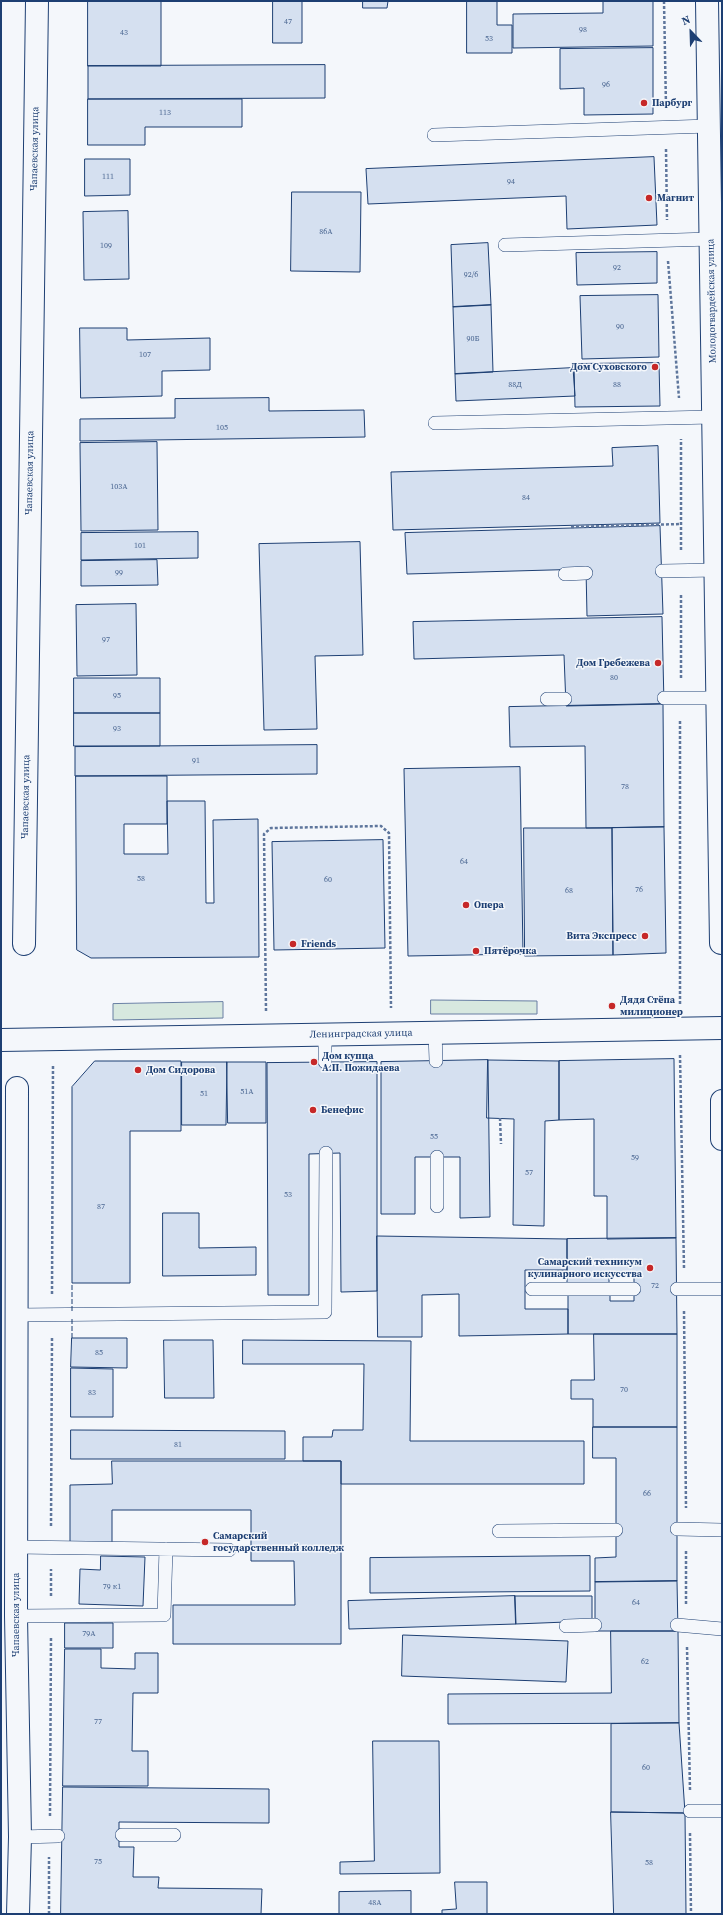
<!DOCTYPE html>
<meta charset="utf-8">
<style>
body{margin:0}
#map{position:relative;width:723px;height:1915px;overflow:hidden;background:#f4f7fb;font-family:"Source Serif 4",serif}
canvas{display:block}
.frame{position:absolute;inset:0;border:2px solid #1d3f73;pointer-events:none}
.north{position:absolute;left:671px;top:12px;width:40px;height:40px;-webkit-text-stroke:3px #f4f7fb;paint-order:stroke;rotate:337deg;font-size:11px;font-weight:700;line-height:16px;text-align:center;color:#1d3f73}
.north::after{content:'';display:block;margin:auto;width:14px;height:18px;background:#1d3f73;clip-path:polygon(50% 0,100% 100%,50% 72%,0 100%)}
</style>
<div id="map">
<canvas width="723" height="1915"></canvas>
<div class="frame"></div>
<div class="north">N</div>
</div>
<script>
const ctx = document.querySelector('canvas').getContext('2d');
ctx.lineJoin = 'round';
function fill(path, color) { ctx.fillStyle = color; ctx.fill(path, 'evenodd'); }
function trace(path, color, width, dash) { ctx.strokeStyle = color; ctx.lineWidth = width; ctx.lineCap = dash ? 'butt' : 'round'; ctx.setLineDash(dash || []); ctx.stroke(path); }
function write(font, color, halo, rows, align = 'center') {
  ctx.font = font + ' "Source Serif 4",serif'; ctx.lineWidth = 3; ctx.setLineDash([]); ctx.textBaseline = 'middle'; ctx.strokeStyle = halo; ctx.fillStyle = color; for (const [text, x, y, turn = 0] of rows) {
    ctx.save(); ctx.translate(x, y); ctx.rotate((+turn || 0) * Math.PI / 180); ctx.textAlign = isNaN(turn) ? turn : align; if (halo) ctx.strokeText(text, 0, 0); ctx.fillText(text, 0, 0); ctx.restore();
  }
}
const green = new Path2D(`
 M431,1000L537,1001V1014H431Z
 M223,1002V1018L113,1020V1004Z`);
const building = new Path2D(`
 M88,1H161V66H88Z
 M273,1H302V43H273Z
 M363,1H388L387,8H363Z
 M467,1H497V25H512V53H467Z
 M563,1H653V46L513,48V14L603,13V1Z
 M653,48V114L584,115V88L560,89V49Z
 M325,65V98L88,99V66Z
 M88,99H242V127H145V145H88Z
 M654,157L657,225L567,229L566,196L368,204L366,169Z
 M85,159H130V195L85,196Z
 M292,192H361L360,272L291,271Z
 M128,211L129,279L84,280L83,212Z
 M488,243L491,305L453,307L451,245Z
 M657,252V283L577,285L576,253Z
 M658,295L659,357L582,359L580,296Z
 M491,305L493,372L455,374L453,307Z
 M80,328H127V340L210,338V370L162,371V396L81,398Z
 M659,363L660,406L575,407L574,364Z
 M573,368L575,396L456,401L455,374Z
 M269,398V411L364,410L365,437L80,441V419L175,418V399Z
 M157,442L158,530L81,531L80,443Z
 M658,446L660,523L393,530L391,472L613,466L612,448Z
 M660,526L663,614L587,616L586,569L407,574L405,533Z
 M198,532V558L81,560V533Z
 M360,542L363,655L315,656L317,729L264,730L259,544Z
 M157,560L158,585L81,586V561Z
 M136,604L137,675L77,676L76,605Z
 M662,617L664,704L566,706L564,655L414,659L413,622Z
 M74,678H160V713H74Z
 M663,704L664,827L586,828L585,746L510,747L509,707Z
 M74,713H160V746H74Z
 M317,745V774L75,776V747Z
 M520,767L523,954L408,956L404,769Z
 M76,776H167V824H124V854H168L167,801H205L206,903H214L213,820L258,819L259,957L91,958L77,950Z
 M664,827L666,953L613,955L612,828Z
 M524,828H612L613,955L525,956Z
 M383,840L385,948L274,950L272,842Z
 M674,1059L676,1238L607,1239V1196H594V1119L559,1120V1061Z
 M488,1060L490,1217L460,1218V1157H415V1214H381V1062Z
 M488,1060L559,1061V1120L545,1121L544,1226L513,1225L514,1119L487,1118Z
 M95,1061H181V1131H130V1283H72V1087Z
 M182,1062H227L226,1125H182Z
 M227,1062H266V1123H228Z
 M377,1062V1291L341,1292L340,1153L309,1154V1295H268L267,1063Z
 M163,1213H199V1248L256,1247V1275L163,1276Z
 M377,1236L567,1239V1270H525V1309H568V1334L459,1336V1294L422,1295V1337H378Z
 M676,1238L677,1334H568V1294H610V1301H634V1274H609V1283H567V1239Z
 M594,1334H677V1427H593V1399H571V1380H594Z
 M72,1338H127V1368L71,1367Z
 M164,1340H213L214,1398H165Z
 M243,1340L411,1341L410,1441H584V1484H341V1461H303V1437H332L333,1430H363L364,1364H243Z
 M71,1368L113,1369V1417H71Z
 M593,1427H677V1581L595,1582V1558L616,1557V1458H593Z
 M71,1430L285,1431V1459H71Z
 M112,1461H341V1644H173V1605H295L294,1561H251V1510H112V1543H70V1485L112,1484Z
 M101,1556L145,1557L143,1606L79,1604L80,1569L100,1570Z
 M590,1556V1591L370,1593V1558Z
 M677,1581L678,1631H595V1582Z
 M515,1596L516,1624L349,1629L348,1601Z
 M515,1596H592V1621L516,1624Z
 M65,1623H113V1648H65Z
 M611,1631H678L679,1723L448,1724V1694L611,1693Z
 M403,1635L568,1641L566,1682L402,1676Z
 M65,1649H101V1668L135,1669V1653H158V1693H133L132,1751H148V1786H63Z
 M679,1723L685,1813L611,1812V1724Z
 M373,1741H439L440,1873L340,1874V1862L374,1861Z
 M63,1787L269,1789V1823L119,1822V1847H134L133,1877H159L158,1888L262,1889L261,1914H61Z
 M611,1812L685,1813L686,1914H614Z
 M455,1882H487V1914H442V1910L456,1909Z
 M411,1891V1914H339V1892Z`);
const path = new Path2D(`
 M664,1L666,106
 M666,149L667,220
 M668,261L679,398
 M571,527L681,524
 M681,550V439
 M681,678V593
 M680,1004V719
 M266,1011L264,834L271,828L381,826L389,833L391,1008
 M680,1055L684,1268
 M500,1118L501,1144
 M52,1294L53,1065
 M684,1311L686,1508
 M51,1526L52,1337
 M686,1551V1606
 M51,1596V1569
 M687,1647L690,1790
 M50,1816L51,1637
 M690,1833L691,1914
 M49,1914V1857`);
const lane = new Path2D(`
 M434,135L709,126
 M505,245L711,239
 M435,423L713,417
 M662,571L716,570
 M565,574L586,573
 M664,698H718
 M547,699H565
 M435,1032L436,1061
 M325,1034V1062
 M437,1206V1157
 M532,1289H634
 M677,1289H722
 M16,1315L325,1312L326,1153
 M677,1529L722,1530
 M499,1531L616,1530
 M16,1547L229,1550
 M16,1616L164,1615L166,1549
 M677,1625L722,1629
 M566,1626L595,1625
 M690,1811H722
 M122,1835H174
 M20,1837L58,1836`);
const street = new Path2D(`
 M707,1L721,943
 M24,944L37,1
 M1,1040L722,1028
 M17,1088L16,1616L20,1837L18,1914
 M722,1101V1139`);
const fence = new Path2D(`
 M72,1311V1283
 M72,1338V1317`);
const markers = [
 [644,103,4,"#c62828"],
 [649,198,4,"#c62828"],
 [655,367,4,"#c62828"],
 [658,663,4,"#c62828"],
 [466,905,4,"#c62828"],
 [645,936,4,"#c62828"],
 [293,944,4,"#c62828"],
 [476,951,4,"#c62828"],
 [612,1006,4,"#c62828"],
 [314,1062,4,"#c62828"],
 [138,1070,4,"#c62828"],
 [313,1110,4,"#c62828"],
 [650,1268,4,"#c62828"],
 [205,1542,4,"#c62828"]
];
const numberNames = [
 ["47",288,22],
 ["98",583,30],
 ["43",124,33],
 ["53",489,39],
 ["96",606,85],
 ["113",165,113],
 ["111",108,177],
 ["94",511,182],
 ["86А",326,232],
 ["109",106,246],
 ["92",617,268],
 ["92/6",471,275],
 ["90",620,327],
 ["90Б",473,339],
 ["107",145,355],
 ["88Д",515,385],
 ["88",617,385],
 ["105",222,428],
 ["103А",119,487],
 ["84",526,498],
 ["101",140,546],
 ["99",119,573],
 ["97",106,640],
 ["80",614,678],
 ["95",117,696],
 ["93",117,729],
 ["91",196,761],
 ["78",625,787],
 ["64",464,862],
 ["58",141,879],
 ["60",328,880],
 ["76",639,890],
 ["68",569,891],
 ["51А",247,1092],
 ["51",204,1094],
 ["55",434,1137],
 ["59",635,1158],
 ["57",529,1173],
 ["53",288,1195],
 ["87",101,1207],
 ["72",655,1286],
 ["85",99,1353],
 ["70",624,1390],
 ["83",92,1393],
 ["81",178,1445],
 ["66",647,1494],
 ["79 к1",112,1587],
 ["64",636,1603],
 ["79А",89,1634],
 ["62",645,1662],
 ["77",98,1722],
 ["60",646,1768],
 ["75",98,1862],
 ["58",649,1863],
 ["48А",375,1903]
];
const poiNames = [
 ["Парбург",652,103],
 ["Магнит",657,198],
 ["Дом Суховского",647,367,"right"],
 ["Дом Гребежева",650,663,"right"],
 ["Опера",474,905],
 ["Вита Экспресс",637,936,"right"],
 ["Friends",301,944],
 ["Пятёрочка",484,951],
 ["Дядя Стёпа",620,1000],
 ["милиционер",620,1012],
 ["Дом купца",322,1056],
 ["А.П. Пожидаева",322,1068],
 ["Дом Сидорова",146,1070],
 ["Бенефис",321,1110],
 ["Самарский техникум",642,1262,"right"],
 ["кулинарного искусства",642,1274,"right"],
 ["Самарский",213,1536],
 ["государственный колледж",213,1548]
];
const streetNames = [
 ["Чапаевская улица",35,149,-89],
 ["Молодогвардейская улица",712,301,-91],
 ["Чапаевская улица",30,473,-89],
 ["Чапаевская улица",26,797,-89],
 ["Ленинградская улица",361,1034,-1],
 ["Чапаевская улица",16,1615,-90]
];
fill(green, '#d7e8df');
trace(green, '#687fa3', 1);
fill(building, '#d5e0f0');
trace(building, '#1d3f73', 1);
trace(lane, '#1d3f73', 14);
trace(street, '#1d3f73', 24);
trace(path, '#5e769c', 2.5, [3, 2]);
trace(lane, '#f4f7fb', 13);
trace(street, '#f4f7fb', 22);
trace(fence, '#1d3f73', 1, [5, 2]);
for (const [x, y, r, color] of markers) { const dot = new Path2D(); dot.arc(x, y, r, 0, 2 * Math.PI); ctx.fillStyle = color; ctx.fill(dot); trace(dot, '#f4f7fb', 1.5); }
write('8px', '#4b6792', null, numberNames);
write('bold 10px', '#1d3f73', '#f4f7fb', poiNames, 'left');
write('10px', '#1d3f73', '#f4f7fb', streetNames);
</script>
